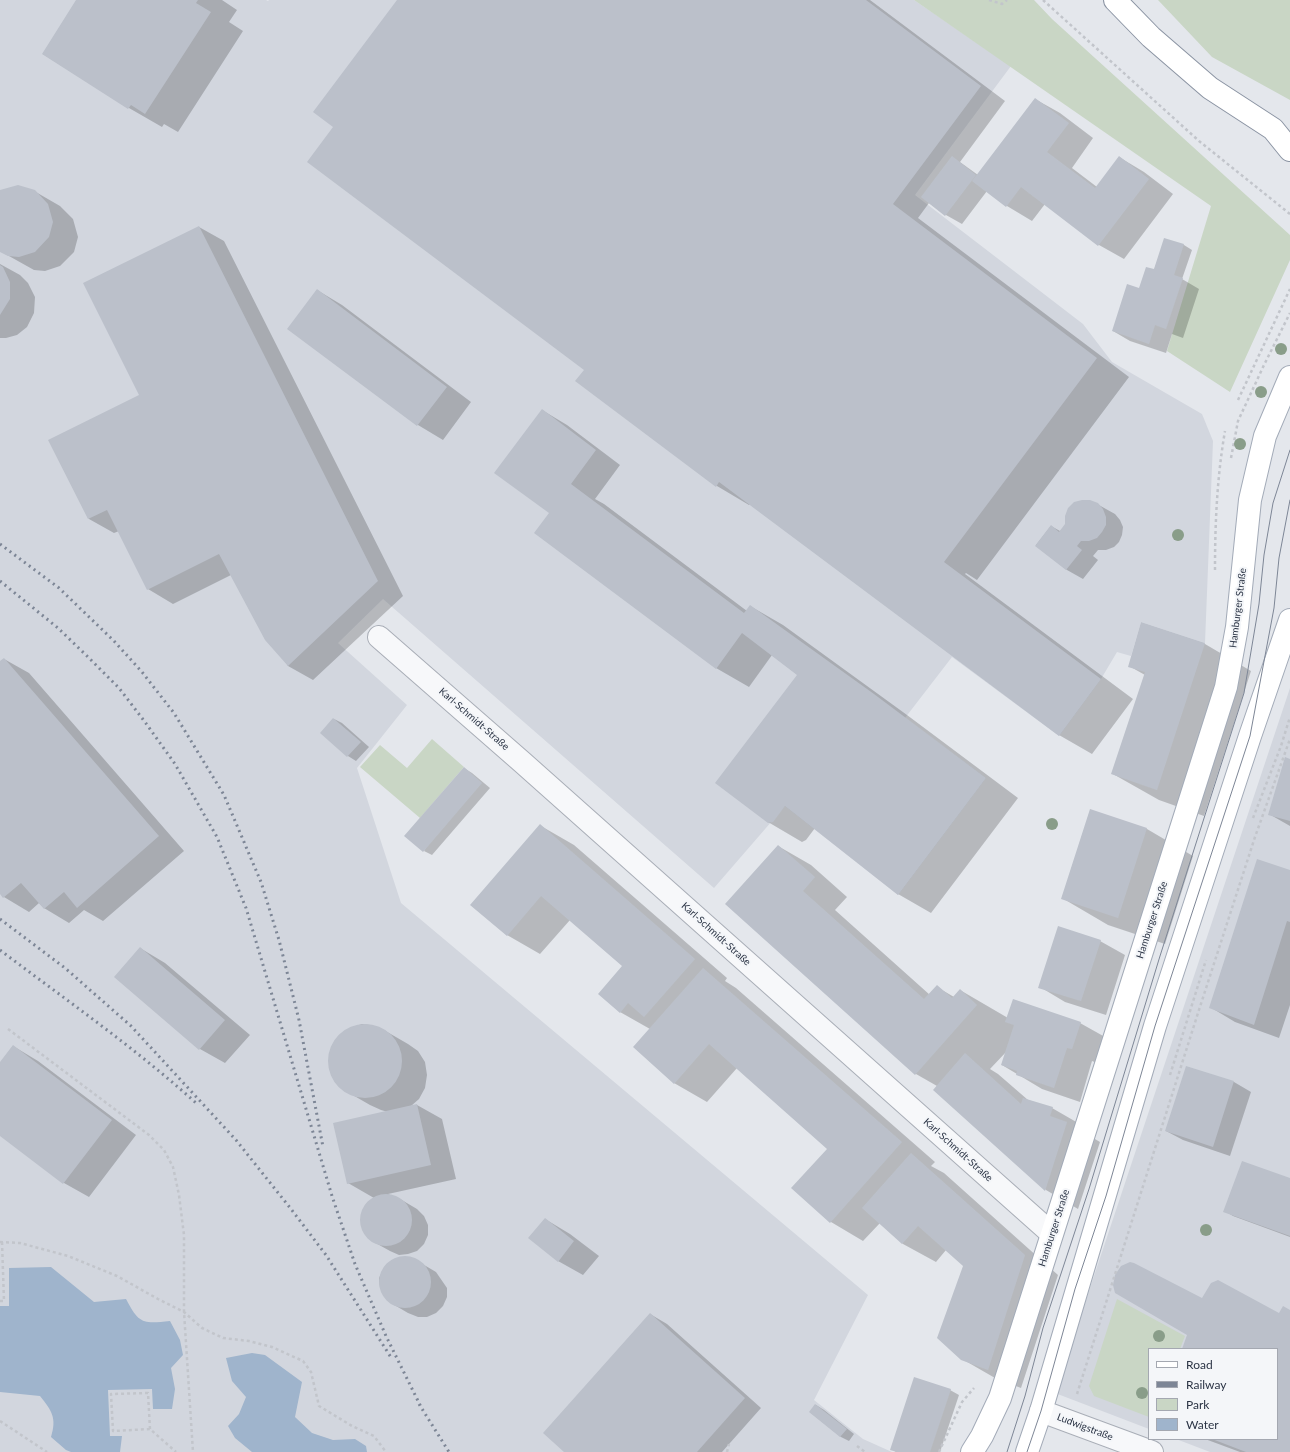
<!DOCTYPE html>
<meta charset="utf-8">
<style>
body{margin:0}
#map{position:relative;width:1290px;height:1452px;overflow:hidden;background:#e4e7ec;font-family:Lato,sans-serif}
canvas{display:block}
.legend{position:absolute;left:1148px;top:1348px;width:130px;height:92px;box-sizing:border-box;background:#f4f6f9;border:1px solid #a4a8b1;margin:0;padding:5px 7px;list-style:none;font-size:12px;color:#2b3445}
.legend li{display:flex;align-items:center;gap:8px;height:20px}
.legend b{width:20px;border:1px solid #a4a8b1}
</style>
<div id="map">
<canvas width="1290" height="1452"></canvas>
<ul class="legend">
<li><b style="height:5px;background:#fff"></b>Road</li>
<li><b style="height:5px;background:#7d8696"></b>Railway</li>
<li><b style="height:11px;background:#c9d6c5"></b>Park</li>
<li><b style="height:11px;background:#9fb4cc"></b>Water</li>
</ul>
</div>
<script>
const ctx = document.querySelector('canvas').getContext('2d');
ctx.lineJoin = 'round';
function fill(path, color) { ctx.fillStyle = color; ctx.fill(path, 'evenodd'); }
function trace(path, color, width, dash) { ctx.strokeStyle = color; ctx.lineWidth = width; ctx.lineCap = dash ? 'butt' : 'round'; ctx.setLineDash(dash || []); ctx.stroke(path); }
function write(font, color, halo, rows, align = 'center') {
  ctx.font = font + ' Lato,sans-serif'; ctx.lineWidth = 4; ctx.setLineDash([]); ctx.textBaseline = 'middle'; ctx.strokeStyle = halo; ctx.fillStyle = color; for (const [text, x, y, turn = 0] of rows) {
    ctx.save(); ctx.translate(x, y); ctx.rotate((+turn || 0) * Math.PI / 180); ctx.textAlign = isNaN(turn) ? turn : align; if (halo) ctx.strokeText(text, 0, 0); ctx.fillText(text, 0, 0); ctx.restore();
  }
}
const built = new Path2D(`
 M0,0H266L268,1L269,0H914L1011,66L915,195L1083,324L1112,362L1202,414L1213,441L1205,643L1141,622L1131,656L1117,652L1101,679L1059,736L952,657L905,718L986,778L898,895L785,806L714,888L383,599L338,643L407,705L357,768L401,903L868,1295L814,1400L863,1439L892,1452H0Z
 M1290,688V1452H1210L1176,1439H1277V1349H1149V1429L1055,1393Z`);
const green = new Path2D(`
 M914,0H1034L1052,19L1290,235V260L1230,392L1167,351L1211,206Z
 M1158,0H1290V100L1212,57Z
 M432,739L464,767L420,818L360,767L380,745L407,768Z
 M1117,1299L1185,1336L1180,1349H1149V1417L1094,1396L1089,1386Z`);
const water = new Path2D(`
 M51,1267L94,1302L126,1299C139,1324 143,1324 170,1321L180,1340L183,1355L171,1368L175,1389L172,1409H153L152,1389L108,1390L110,1436H122L120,1452H71L66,1450L51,1437C57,1418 52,1411 40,1396L0,1392V1306H9V1268Z
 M252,1353L265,1355L302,1382L295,1417L312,1433L333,1440L355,1439L366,1446L367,1452H252L235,1438L228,1426L239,1414L246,1397L232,1381L226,1358Z`);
const shadow = new Path2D(`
 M77,0H222L237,10L229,22L243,31L178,132L164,124L162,127L129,108L43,54Z
 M398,0H870L1005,101L960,162L978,175L1035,99L1060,113L1093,138L1072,168L1097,187L1119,157L1144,172L1173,194L1124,259L1099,245L1045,204L1032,221L1007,206L987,191L962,224L946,215L929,203L918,218L1129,377L977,580L966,573L965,574L1133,699L1092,754L1059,735L750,504L749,505L717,486L577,381L586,369L335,126Z
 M0,191H34L60,206L73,219L78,237L74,252L60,266L45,271L34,270L0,251Z
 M199,227L224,241L403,596L313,680L288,666L231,575L173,604L148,589L119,531L114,533L89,519L50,441L141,396Z
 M1165,239L1184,245L1192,250L1182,279L1199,289L1183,338L1172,334L1166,353L1130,341L1113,331L1140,289L1154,270Z
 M0,264L20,275L28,283L35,297L34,313L27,327L17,335L6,338H0Z
 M317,290L342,305L471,402L443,440L418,425L289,329Z
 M542,410L567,425L620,465L595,499L604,504L747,611L750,606L783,625L907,715L1018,798L931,913L898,894L815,828L806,840L802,842L768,822L798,675L772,655L749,687L716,668L550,513Z
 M1097,504L1115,514L1120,520L1123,527L1122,535L1119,542L1114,547L1106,550H1098L1093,556L1098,560L1083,579L1067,570L1036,545L1051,526L1060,531Z
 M1142,624L1205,644L1251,671L1204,816L1159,800L1113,774L1145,675L1129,666Z
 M4,659L29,673L184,851L103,921L84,910L69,923L44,908L39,903L29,912L4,897L0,893V662Z
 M334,719L342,723L369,747L356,761L348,756Z
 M1290,760V826L1269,814Z
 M464,768L472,773L490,788L432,855L424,851Z
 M1090,811L1147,829L1193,856L1165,944L1108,925L1062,898Z
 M541,826L574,845L727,978L725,981L736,988L935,1162L931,1166L944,1173L1058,1275L1021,1388L995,1378L962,1359L964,1265L946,1250L936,1262L903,1244L880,1223L863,1241L831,1222L828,1148L737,1068L707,1102L674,1083L650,1029L620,1012L623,966L570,920L540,954L507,935Z
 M778,846L811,865L847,897L835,910L930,995L937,987L954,997L960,990L1008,1018L1080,1023L1105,1037L1097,1063L1092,1061L1080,1102L1042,1089L1002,1065L1007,1051L990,1069L998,1074L1028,1100L1052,1108L1085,1127L1083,1132L1100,1142L1078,1209L1046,1190L934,1090L937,1086L916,1074L884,1044Z
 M1290,871V1005L1279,1038L1235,1022L1210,1007Z
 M1100,941L1125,955L1106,1015L1065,1002L1040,987Z
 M140,948L165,963L250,1035L225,1063L200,1049Z
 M362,1024L370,1025L382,1029L408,1044L418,1051L425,1062L427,1075L425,1088L419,1099L411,1106L417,1105L442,1119L456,1179L388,1194L400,1199L417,1209L424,1216L428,1225V1235L424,1244L417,1251L408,1254L399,1255L390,1251L372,1241L365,1234L362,1225L361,1215L365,1206L374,1198L348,1183L388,1112L381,1110L370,1105L344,1090L335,1081L330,1071L329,1058L332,1046L340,1035L350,1028Z
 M13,1046L38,1061L136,1135L89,1197L64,1183L0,1135V1064Z
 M1187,1067L1234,1082L1251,1092L1230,1156L1183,1140L1166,1131Z
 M1290,1179V1237L1233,1216L1225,1211Z
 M545,1219L570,1234L599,1256L583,1275L558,1261Z
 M400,1258H409L419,1262L436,1272L447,1288V1297L443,1306L436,1313L427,1317H418L408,1313L391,1303L384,1296L380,1287L379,1278L384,1268L390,1262Z
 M1202,1300L1280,1314L1290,1311V1452H1240L1205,1439H1277V1349H1183Z
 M650,1314L667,1324L761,1408L722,1452H565Z
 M950,1390L959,1395L940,1452H896L891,1449Z
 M816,1405L824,1410L854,1434L849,1441L841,1437L810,1412Z`);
const building = new Path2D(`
 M76,0H198L196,3L211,12L145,114L131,105L128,109L42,54Z
 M397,0H866L981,86L893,204L1097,358L944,562L1101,679L1059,736L719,482L716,487L575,381L584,370L307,162L333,127L313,112Z
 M1035,98L1069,123L1047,152L1095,188L1119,156L1149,179L1098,246L1021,187L1006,207L972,181Z
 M952,156L976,175L945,216L921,197Z
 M18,185L35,190L48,204L53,222L49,237L35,252L19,257L8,256L0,252V190Z
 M199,226L378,581L288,666L265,640L219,554L147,590L107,510L88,519L48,440L139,395L83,283Z
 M1164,238L1184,244L1174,275L1183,278L1166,329L1155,325L1149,344L1112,331L1127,284L1139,288L1146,267L1154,269Z
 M0,265L3,267L10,282V299L0,315Z
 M317,289L447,387L417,426L287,329Z
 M542,409L596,450L571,484L744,613L750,605L874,694L986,778L898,895L785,806L773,822L768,823L715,783L797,675L742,633L716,669L534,533L549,513L494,473Z
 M1082,500H1090L1098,503L1103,509L1106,517V525L1102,532L1097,538L1089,541H1081L1077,546L1082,550L1066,570L1035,546L1051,525L1059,532L1065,524V516L1068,508L1074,502Z
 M1141,622L1205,643L1157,790L1111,774L1145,672L1128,667Z
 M4,658L159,836L77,908L64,892L44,909L21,883L3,898L0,894V661Z
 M333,718L361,742L347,757L320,733Z
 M1285,757L1290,759V821L1268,815Z
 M464,767L482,783L423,852L404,836Z
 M1090,809L1147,828L1118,918L1061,899Z
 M540,824L695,959L644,1017L628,1003L620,1013L598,994L622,966L541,896L507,936L470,905Z
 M778,845L815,877L803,891L924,999L937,985L952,998L960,989L977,1005L915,1075L725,904Z
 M1257,859L1290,870V922L1287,921L1254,1025L1209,1008Z
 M1058,926L1101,940L1081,1001L1038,988Z
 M140,947L225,1020L199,1050L114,977Z
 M703,968L902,1142L830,1223L791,1188L827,1149L747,1078L709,1044L674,1084L633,1047Z
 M1013,999L1081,1022L1072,1049L1067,1048L1054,1088L1016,1075L1017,1071L1001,1065L1014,1025L1005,1022Z
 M328 1061a37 37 0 1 1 74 0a37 37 0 1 1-74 0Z
 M13,1045L112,1120L63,1184L0,1136V1062Z
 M965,1053L1021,1104L1023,1098L1053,1107L1050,1116L1067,1122L1045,1191L933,1090Z
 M1186,1066L1234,1081L1213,1147L1165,1131Z
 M417,1104L431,1165L347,1184L333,1123Z
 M911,1153L1025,1255L988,1370L961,1360L937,1338L963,1266L918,1226L902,1244L862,1208Z
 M1242,1161L1290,1178V1236L1223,1212Z
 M360 1220a26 26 0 1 1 52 0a26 26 0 1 1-52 0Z
 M545,1218L574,1241L558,1262L528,1238Z
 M379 1282a26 26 0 1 1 52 0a26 26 0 1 1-52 0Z
 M1130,1262L1134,1263L1202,1298L1211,1283L1218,1280L1279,1313L1283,1306L1290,1310V1452H1246L1212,1439H1277V1349H1182L1187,1335L1115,1293L1113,1285L1115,1275L1121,1266Z
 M650,1313L745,1398L697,1452H564L543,1433Z
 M914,1377L951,1389L930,1452H897L890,1450Z
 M815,1404L847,1429L840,1437L809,1412Z`);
const path = new Path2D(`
 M989,0L1002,4L1007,0
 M1043,0L1199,141L1290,214
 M1238,400L1290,289
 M1231,458L1238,421L1264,365L1290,313
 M1215,570C1215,523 1217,477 1225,431
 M1253,818L1281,746L1290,717
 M8,1029L149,1135L164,1150L173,1167L179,1195L184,1235V1312L193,1452
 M1170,1075L1206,960
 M0,1242L20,1243L68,1256L117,1276L158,1299L184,1312L202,1328L223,1338L249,1341L272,1347L303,1361L311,1372L319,1406L352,1426L374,1436L386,1452
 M0,1301H4L2,1242
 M1077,1394L1198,1013L1255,837L1290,739
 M0,1421L47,1452
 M150,1429L148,1393L111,1394L113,1431L150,1429L176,1452
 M857,1446L865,1452
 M727,1452L729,1444
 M939,1452L962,1402L974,1388`);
const street = new Path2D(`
 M379,637L522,762L1051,1233
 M1041,1411L1152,1452`);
const primary = new Path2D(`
 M972,1452L982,1436L1000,1398L1226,687L1237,627L1250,500L1265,436L1290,377
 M1027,1452L1041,1411L1155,1026L1250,736L1290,620`);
const highway = new Path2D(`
 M1115,0L1151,37L1210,88L1273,129L1290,150`);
const tram = new Path2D(`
 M1007,1452L1025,1396L1043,1328L1089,1189L1160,956L1244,693L1259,604L1264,555L1273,503L1290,450
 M1027,1452L1041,1411L1075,1289L1106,1196L1155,1026L1250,736L1274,608L1279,558L1290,500`);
const rail = new Path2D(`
 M0,544L59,588L114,641L142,672L174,713L224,795L261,882L279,940L299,1020L323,1147
 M0,581L58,628L87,656L119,688L145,722L175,764L217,837L246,908L332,1196L355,1264L386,1336L421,1407
 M0,919L65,968L131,1026L236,1140L291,1209L326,1255L392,1359
 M0,950C66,1000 134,1047 196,1103
 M419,1404L449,1452`);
const trees = [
 [1281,349],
 [1261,392],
 [1240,444],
 [1178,535],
 [1052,824],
 [1206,1230],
 [1159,1336],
 [1142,1393]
];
const streetNames = [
 ["Hamburger Straße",1238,608,-83],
 ["Karl-Schmidt-Straße",474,719,41],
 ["Hamburger Straße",1152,920,-72],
 ["Karl-Schmidt-Straße",716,934,42],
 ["Karl-Schmidt-Straße",958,1150,42],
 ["Hamburger Straße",1054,1228,-72],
 ["Ludwigstraße",1085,1427,21]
];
fill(built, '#d2d6de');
fill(green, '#c9d6c5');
fill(water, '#9fb4cc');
fill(shadow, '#0003');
fill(building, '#bbc0ca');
trace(street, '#a9aeb7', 24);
trace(primary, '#a3abb8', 24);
trace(highway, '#8b94a3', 24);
trace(path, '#c2c5cb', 2.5, [3, 3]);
trace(street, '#f7f8fa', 22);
trace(primary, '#fff', 22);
trace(highway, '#fff', 22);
trace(tram, '#7d8696', 1);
trace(rail, '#7d8696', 3, [2, 4]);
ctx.fillStyle = '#899d89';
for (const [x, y] of trees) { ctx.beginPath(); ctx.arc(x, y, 6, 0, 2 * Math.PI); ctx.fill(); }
write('10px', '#2b3445', '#f4f6f9', streetNames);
</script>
